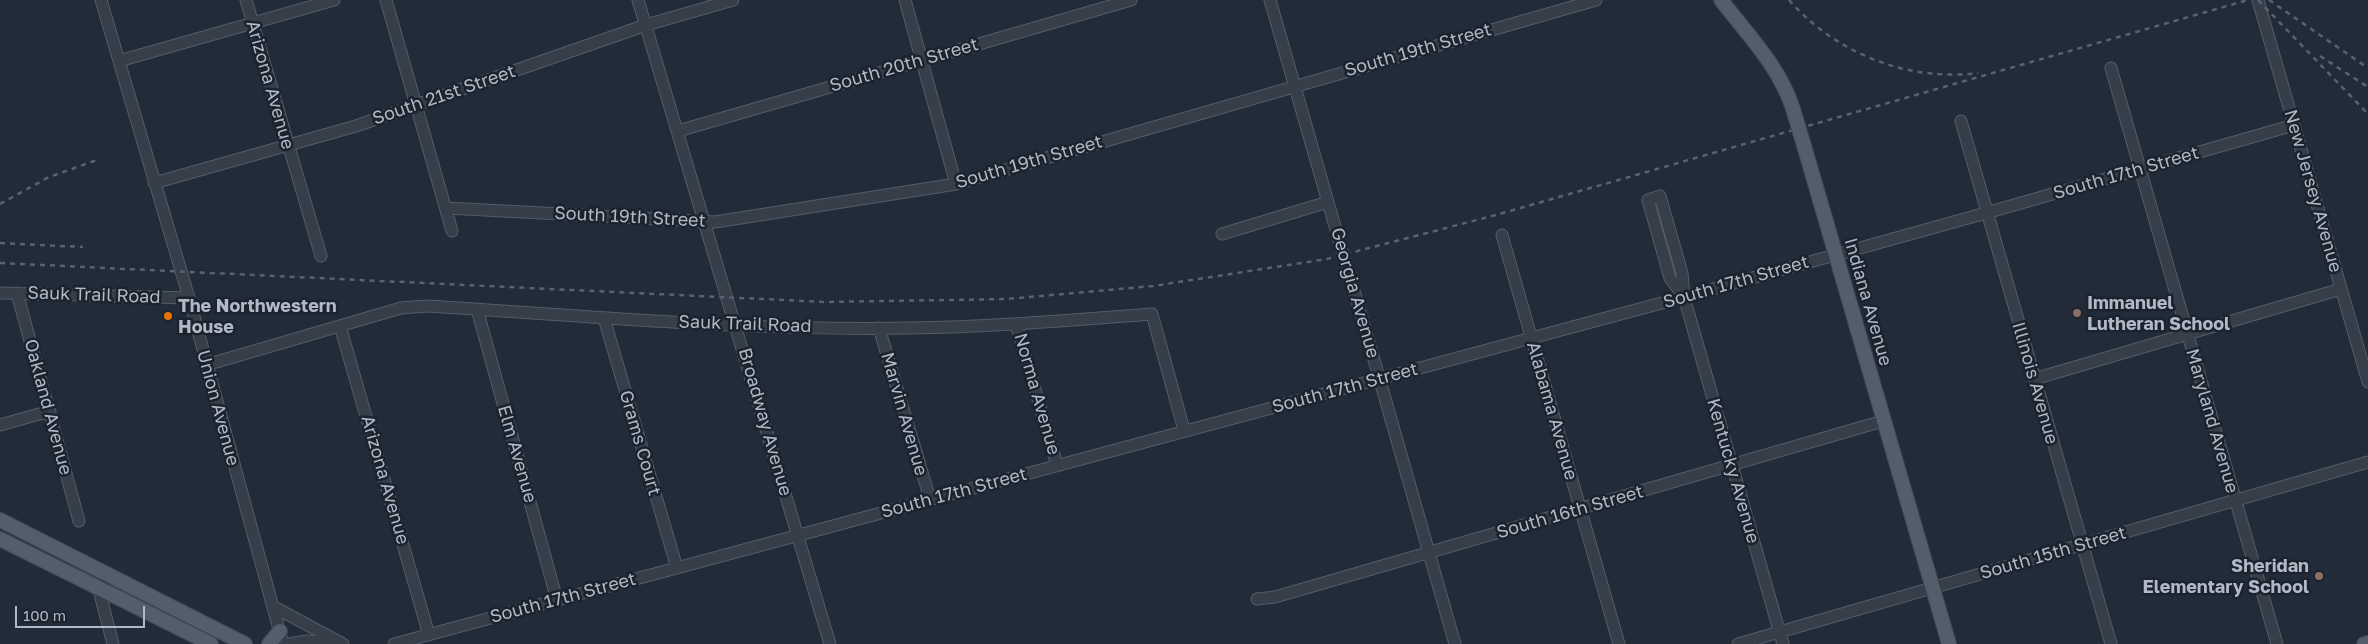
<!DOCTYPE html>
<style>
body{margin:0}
#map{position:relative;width:2368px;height:644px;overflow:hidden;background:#222c39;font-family:"Golos Text",sans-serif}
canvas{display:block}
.scale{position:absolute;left:15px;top:606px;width:130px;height:22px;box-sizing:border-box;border:2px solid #b1b9c6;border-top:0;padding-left:6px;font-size:15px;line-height:18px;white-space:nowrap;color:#b1b9c6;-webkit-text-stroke:4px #1b232e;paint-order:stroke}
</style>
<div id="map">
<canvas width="2368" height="644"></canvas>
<div class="scale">100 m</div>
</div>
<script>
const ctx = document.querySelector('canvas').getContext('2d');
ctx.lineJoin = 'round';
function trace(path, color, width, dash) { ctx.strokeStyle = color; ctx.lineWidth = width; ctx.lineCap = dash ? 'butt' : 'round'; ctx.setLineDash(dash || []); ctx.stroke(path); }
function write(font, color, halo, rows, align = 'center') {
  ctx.font = font + ' "Golos Text",sans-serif'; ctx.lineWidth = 5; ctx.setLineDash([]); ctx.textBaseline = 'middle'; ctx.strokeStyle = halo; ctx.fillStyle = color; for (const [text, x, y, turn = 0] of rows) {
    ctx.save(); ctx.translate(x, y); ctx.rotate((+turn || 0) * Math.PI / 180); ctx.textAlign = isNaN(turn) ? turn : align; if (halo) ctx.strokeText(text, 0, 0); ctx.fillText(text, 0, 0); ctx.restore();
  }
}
const minor = new Path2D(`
 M101,0L189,298L283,644
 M246,0L321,256
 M386,0L452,231
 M638,0L830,644
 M905,0L956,184
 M1270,0L1336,230
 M2258,0L2368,382
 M119,61L334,0
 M2111,68L2277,644
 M1961,121L2111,644
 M678,131L1131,0
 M154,183L356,126L646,25L733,0
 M446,208L715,222L956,184L1596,0
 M1222,234L1328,202
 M1502,235L1619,644
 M0,293L189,298
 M17,293L79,521
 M1684,297L1670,278L1648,200L1660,196L1682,273L1684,297L1783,644
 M477,309L557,600
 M604,318L677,568
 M1016,324L1057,465
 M340,326L429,635
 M879,328L930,499
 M1365,328L1455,644
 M206,365L401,308L427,306C588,316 749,331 910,328C991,327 1071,320 1152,314L1184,430
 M2034,379L2341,289
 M0,425L50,411
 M108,576L100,594L113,644
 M1257,599L1275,597L1883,421
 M274,607L343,644
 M289,644L307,641L337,643
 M394,644L1684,297L1986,213L2294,125
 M1738,644L2368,462`);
const major = new Path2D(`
 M1721,0C1747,34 1780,67 1793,109
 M1805,149L1949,644
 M0,520L245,644
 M0,539L211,644
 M269,644L280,631
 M2364,644L2368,643`);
const rail = new Path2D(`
 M1789,0C1835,53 1908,82 1978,73
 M2258,0L2368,114
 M2269,0L2368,68
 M2320,56L2368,87
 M0,204L49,177L97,160
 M0,243L83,247
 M0,263L826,302L1007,299L1153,286L1327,259L1496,215L2248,0`);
const minorBridge = new Path2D(`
 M1336,230L1365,328`);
const majorBridge = new Path2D(`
 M1793,109L1805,149`);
const markers = [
 [2077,313,5,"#8d6e63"],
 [168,316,5,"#e8710a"],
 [2319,576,5,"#8d6e63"]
];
const streetNames = [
 ["South 19th Street",1418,50,-16],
 ["South 20th Street",904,65,-16],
 ["Arizona Avenue",270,85,74],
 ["South 21st Street",444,95,-19],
 ["South 19th Street",1029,162,-16],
 ["South 17th Street",2126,173,-16],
 ["New Jersey Avenue",2313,191,74],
 ["South 19th Street",630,217,3],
 ["South 17th Street",1736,282,-16],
 ["Georgia Avenue",1355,293,74],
 ["Sauk Trail Road",94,295,2],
 ["Indiana Avenue",1868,302,74],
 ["Sauk Trail Road",745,324,2],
 ["Illinois Avenue",2035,383,74],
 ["South 17th Street",1345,388,-15],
 ["Norma Avenue",1037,394,74],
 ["Oakland Avenue",48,407,75],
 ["Union Avenue",218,408,75],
 ["Alabama Avenue",1552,411,74],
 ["Marvin Avenue",904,414,74],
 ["Maryland Avenue",2212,421,74],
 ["Broadway Avenue",765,422,74],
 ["Grams Court",640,443,74],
 ["Elm Avenue",517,454,74],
 ["Kentucky Avenue",1733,471,74],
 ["Arizona Avenue",385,480,74],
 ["South 17th Street",954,493,-15],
 ["South 16th Street",1570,512,-16],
 ["South 15th Street",2053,553,-16],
 ["South 17th Street",563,598,-15]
];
const poiNames = [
 ["Immanuel",2087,303],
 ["Lutheran School",2087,324],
 ["The Northwestern",178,306],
 ["House",178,327],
 ["Sheridan",2309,566,"right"],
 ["Elementary School",2309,587,"right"]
];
trace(minor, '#545c67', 13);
trace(major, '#3f4753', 16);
trace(minor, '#363e4a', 11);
trace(major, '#545d6a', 14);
trace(rail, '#586271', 2.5, [5, 5]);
trace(minorBridge, '#545c67', 13, []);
trace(majorBridge, '#3f4753', 16, []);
trace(minorBridge, '#363e4a', 11);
trace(majorBridge, '#545d6a', 14);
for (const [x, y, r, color] of markers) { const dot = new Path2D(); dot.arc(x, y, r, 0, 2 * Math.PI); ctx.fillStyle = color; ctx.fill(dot); trace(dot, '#1b232e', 2); }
write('18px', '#b1b9c6', '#1b232e', streetNames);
write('bold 18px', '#b1b9c6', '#1b232e', poiNames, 'left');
</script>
